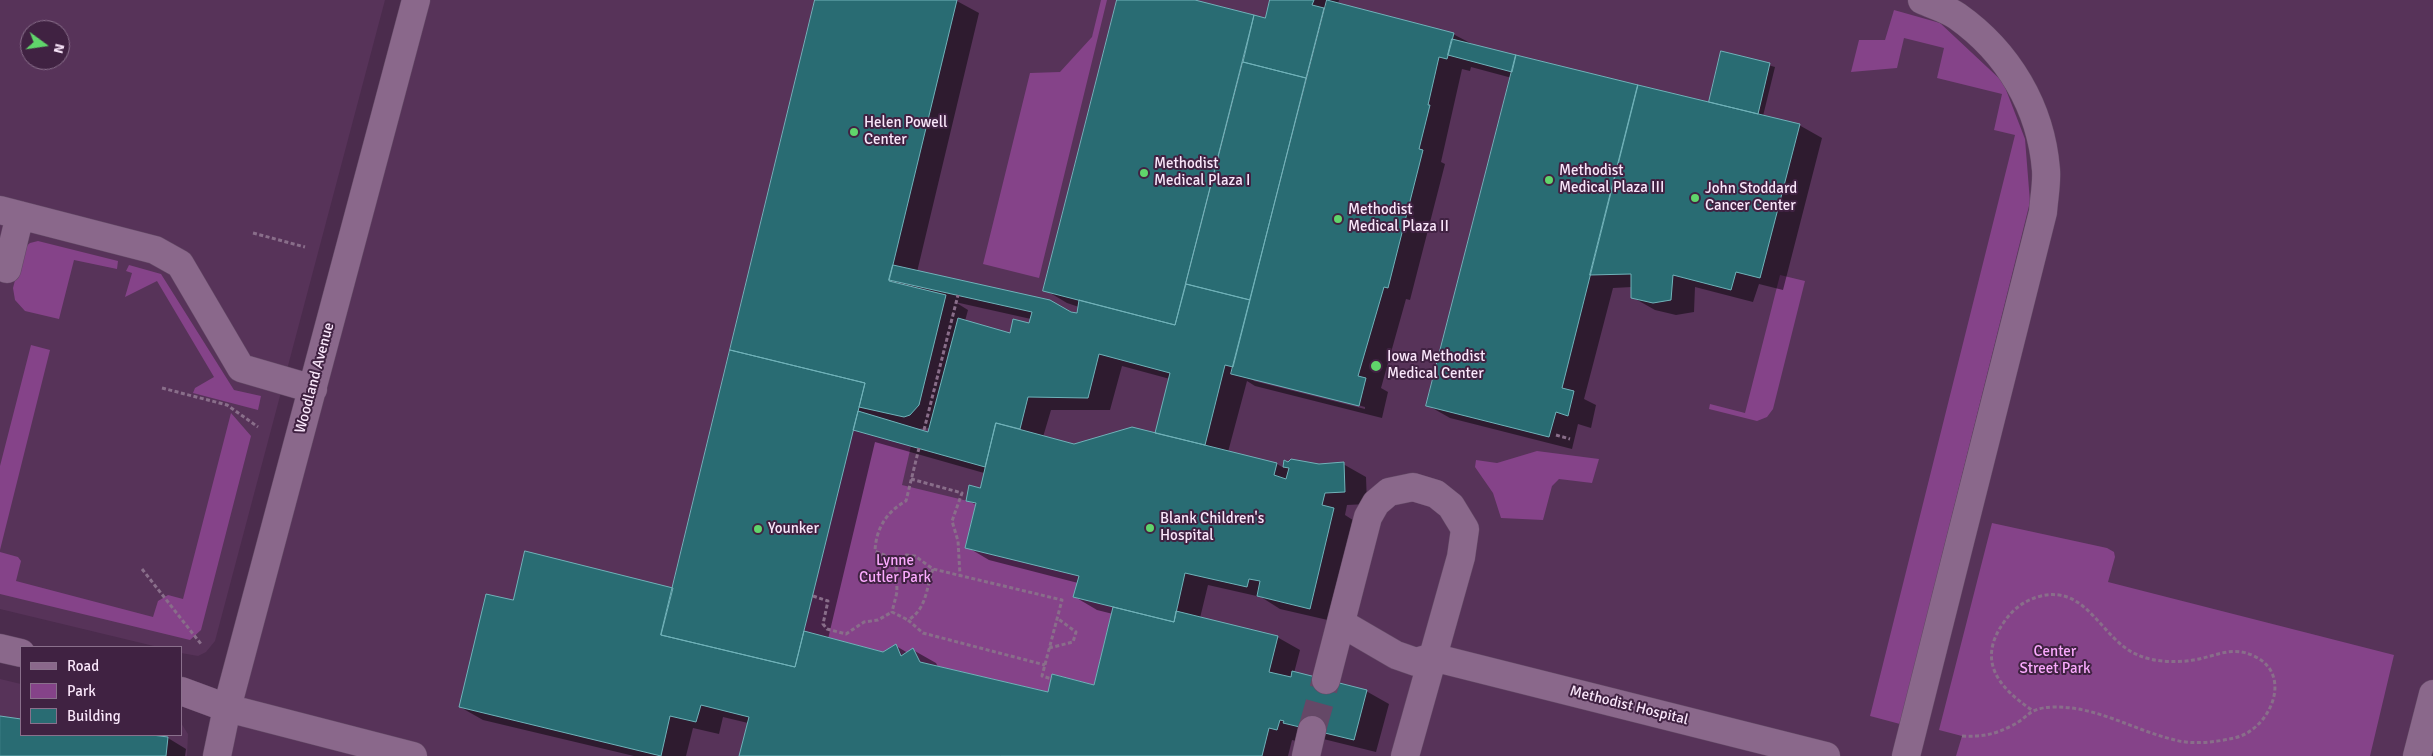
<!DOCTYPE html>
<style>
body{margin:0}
#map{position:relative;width:2433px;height:756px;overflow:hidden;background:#4b2c4d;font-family:Signika,sans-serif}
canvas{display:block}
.legend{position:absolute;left:20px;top:646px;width:162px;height:90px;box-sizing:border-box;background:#402242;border:1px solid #8a708c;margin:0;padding:6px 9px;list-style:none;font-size:15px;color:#f9e6fa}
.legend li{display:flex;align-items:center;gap:10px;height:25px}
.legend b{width:25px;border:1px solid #8a708c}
.north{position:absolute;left:20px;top:20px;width:50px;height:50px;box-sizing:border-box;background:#402242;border:1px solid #8a708c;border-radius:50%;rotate:104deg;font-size:14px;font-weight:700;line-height:20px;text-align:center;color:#f9e6fa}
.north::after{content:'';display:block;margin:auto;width:18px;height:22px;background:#60d56b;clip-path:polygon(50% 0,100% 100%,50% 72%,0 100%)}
</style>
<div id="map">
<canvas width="2433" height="756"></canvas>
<ul class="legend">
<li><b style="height:6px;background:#8a688b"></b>Road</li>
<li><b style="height:14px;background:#854389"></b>Park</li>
<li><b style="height:14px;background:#296c73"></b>Building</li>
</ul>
<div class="north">N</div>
</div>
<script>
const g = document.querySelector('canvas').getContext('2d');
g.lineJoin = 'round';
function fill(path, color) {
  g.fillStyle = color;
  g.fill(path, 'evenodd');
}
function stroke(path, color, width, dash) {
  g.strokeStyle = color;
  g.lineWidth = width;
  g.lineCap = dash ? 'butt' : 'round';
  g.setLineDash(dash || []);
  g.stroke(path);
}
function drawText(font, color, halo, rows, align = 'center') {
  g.font = font + ' Signika,sans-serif';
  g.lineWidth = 4;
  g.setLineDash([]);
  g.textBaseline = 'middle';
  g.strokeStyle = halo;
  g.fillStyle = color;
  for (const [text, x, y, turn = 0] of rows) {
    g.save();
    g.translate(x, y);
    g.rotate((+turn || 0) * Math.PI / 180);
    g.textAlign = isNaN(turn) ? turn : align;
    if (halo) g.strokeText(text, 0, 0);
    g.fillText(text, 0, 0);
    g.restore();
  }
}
const built = new Path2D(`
 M0 0H385L215 641 206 652 198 656 181 653V647H158L0 609ZM30 30H60V60H30Z
 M417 0H2433V696L2417 756H217Z
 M0 679 21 684V735H181V723L188 734 187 756H0Z`);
const green = new Path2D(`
 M1101 0H1107L1039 278 983 264 1030 73 1060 72 1092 37Z
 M1894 10 1940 23 2003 82 2025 139 2030 202 1900 724 1870 716 2015 135 1994 130 2002 94 1937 78 1944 48 1904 38 1897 68 1851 72 1859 40H1885Z
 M38 241 118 261 117 269 74 260 59 319 25 311 15 300 13 288 23 249 30 243Z
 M129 265 161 274 234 390 261 396 258 410 193 393 195 388 214 377 157 281 125 297 132 273 126 271Z
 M1780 275 1805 281 1773 409 1767 417 1757 421 1709 409 1710 404 1745 413Z
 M31 345 50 350 0 550V466Z
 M231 413 251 436 201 630 190 640 0 594V552L18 557 21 561 16 581 153 617 158 601 168 595 183 599Z
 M853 430 911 446 902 485 976 503 966 547 1079 576 1074 597 1113 607 1094 685 1053 674 1048 692 920 662 913 649 901 656 896 645 883 652 804 631Z
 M1537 451 1599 459 1592 483 1559 479 1552 486 1543 520 1501 518 1493 493 1475 467 1476 460 1497 463Z
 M1992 523 2107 548 2114 552 2115 557 2108 582 2394 655 2370 756H1956L1962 736 1939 730Z`);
const shadow = new Path2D(`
 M817 0H955L979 13 917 272 1050 301 1078 315 1079 307 1067 303 1045 290 1119 0H1189L1266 20 1271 0H1339L1338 4 1453 34 1474 45 1715 104 1711 101 1722 52 1775 67 1763 116 1799 125 1822 138 1783 290 1759 284 1753 302 1695 287 1694 312 1676 315 1655 310 1632 297V287L1613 288 1584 399 1596 405 1591 428 1578 424 1572 449 1450 418 1427 405 1512 78 1471 67 1470 71 1462 69 1441 162 1445 164 1410 300 1406 299 1381 388 1388 392 1382 418 1255 386 1247 381 1228 452 1277 464 1284 468 1285 462 1319 465 1343 464 1366 477 1367 504 1347 505 1345 515 1356 522 1332 621 1280 609 1261 597 1208 585 1200 618 1277 637 1300 650 1294 673 1366 691 1389 704 1376 752 1307 735 1300 742 1292 740 1288 756H740L748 723 723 717 719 734 693 728 686 756H634L483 720 460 707 514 602 674 589ZM955 302 1031 319 1030 325 1011 335 965 321 968 310ZM1122 366 1170 379 1156 434 1074 445 1043 437 1051 410H1110ZM1250 377 1365 407V409L1254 381ZM930 428 929 434 915 429ZM875 442 984 473 980 489 967 500 976 505 967 547 989 560 1078 583 1075 597 1097 610 1113 614 1095 686 1049 694 938 667 936 663 913 650 908 653 896 646 883 653 828 639Z
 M0 718 21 720V735H141L168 738 186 749 185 756H0Z`);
const building = new Path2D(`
 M815 0H957L889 281 946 295 919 405 910 415 904 417 859 407 865 383 730 350Z
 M1117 0H1195L1254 15 1175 325 1043 291Z
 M1270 0H1314L1312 5 1324 8 1306 78 1243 62 1254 15 1265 18Z
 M1327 0 1454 33 1447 59 1439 57 1428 105H1430L1419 149 1423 150 1388 288 1384 287 1358 376 1366 378 1359 406 1231 374Z
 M1452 39 1516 55 1512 72 1448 55Z
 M1721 51 1770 63 1758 114 1709 102Z
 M1516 55 1638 85 1562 388 1574 391 1568 416 1556 412 1549 437 1426 406Z
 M1243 62 1306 78 1250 300 1186 284Z
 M1638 85 1800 124 1760 278 1736 272 1731 290 1673 275 1671 300 1653 303 1631 298V274L1590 275Z
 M893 265 1050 300 1071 312 1077 313 1079 300 1175 325 1186 284 1250 300 1233 367 1225 365 1205 445 1155 433 1170 373 1099 354 1088 398 1028 397 1020 429 996 423 985 467 853 430 858 411 928 432 958 318 1010 333 1013 319 1029 323 1032 312 889 280Z
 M730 350 865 383 795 667 661 635Z
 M996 423 1074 444 1132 427 1277 463 1274 475 1286 479 1289 468 1283 467 1284 460 1288 462 1291 459 1319 464 1344 462 1345 492 1325 493 1322 505 1334 508 1310 609 1257 596 1260 581 1249 579 1247 587 1185 573 1174 622 1073 597 1079 576 965 548 976 503 966 501 969 485 980 488Z
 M525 551 673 588 661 635 795 667 804 631 883 652 896 644 901 656 913 648 920 662 1048 692 1052 674 1094 685 1113 607 1174 622 1176 611 1278 636 1269 672 1291 677 1292 671 1367 690 1354 740 1283 723 1284 721 1280 720 1277 730 1269 728 1262 756H739L749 717 701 705 696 722 670 716 661 756 459 707 486 594 513 600Z
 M0 716 21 719V735H152L168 737 166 756H0Z`);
const minorTunnel = new Path2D(`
 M1312 730 1326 680`);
const path = new Path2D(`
 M253 233 305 247
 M162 388 227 405 258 427
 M924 430 958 295
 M1556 435 1570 439
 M919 448 906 501C886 512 876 529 875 551L896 560 906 555 915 556 933 569 1062 600 1042 676 1052 679
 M911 479 962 493 952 521 958 541 960 575
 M896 560 897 592 892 612 908 620
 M142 569 201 644
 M933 569C926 588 927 609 908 620L923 633 1045 665
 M813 596 828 601 823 624 827 629 846 634 864 622 878 620 892 612
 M1049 648 1073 642 1076 632 1057 618
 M1962 736C1980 737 1994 735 2011 726 2030 717 2027 708 2053 707 2097 706 2133 730 2175 740 2193 745 2216 742 2234 738 2269 731 2295 675 2254 656 2231 645 2215 657 2193 660 2177 663 2153 662 2138 655 2102 641 2088 585 2041 596 2025 600 2014 608 2004 622 1976 661 1999 688 2032 710`);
const minor = new Path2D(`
 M0 210 155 250 180 264 241 368 313 389
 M7 269 20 215
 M1341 623 1396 655 1416 662 1432 657 1826 756
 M0 648 21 653
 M1326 680 1368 517 1376 503 1389 492 1413 487 1436 494 1451 506 1465 529 1461 557 1405 756
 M181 691 227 708 413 756
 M217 756 227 708 416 0
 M1306 756 1312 730
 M1906 756 2043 212C2044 198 2047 183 2046 170 2041 107 2008 52 1957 16 1947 9 1933 5 1922 0
 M2417 756 2433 694`);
const markers = [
 [854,132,5,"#60d56b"],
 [1144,173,5,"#60d56b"],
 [1549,180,5,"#60d56b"],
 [1695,198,5,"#60d56b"],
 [1338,219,5,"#60d56b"],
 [1376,366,6,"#60d56b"],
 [1150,528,5,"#60d56b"],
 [758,529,5,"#60d56b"]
];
const poiNames = [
 ["Helen Powell",864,123],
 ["Center",864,140],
 ["Methodist",1154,164],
 ["Medical Plaza I",1154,181],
 ["Methodist",1559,171],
 ["Medical Plaza III",1559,188],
 ["John Stoddard",1705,189],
 ["Cancer Center",1705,206],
 ["Methodist",1348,210],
 ["Medical Plaza II",1348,227],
 ["Iowa Methodist",1387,357],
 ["Medical Center",1387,374],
 ["Blank Children's",1160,519],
 ["Hospital",1160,536],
 ["Younker",768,529]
];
const streetNames = [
 ["Woodland Avenue",315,378,-75],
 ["Methodist Hospital",1629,706,14]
];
const parkNames = [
 ["Lynne",895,561],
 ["Cutler Park",895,578],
 ["Center",2055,652],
 ["Street Park",2055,669]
];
fill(built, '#573359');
fill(green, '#854389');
fill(shadow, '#0007');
fill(building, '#296c73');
stroke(building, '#70b2b9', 1);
stroke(minorTunnel, '#654867', 28, [28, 14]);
stroke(minor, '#644a66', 29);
stroke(path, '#896e8a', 3, [4, 2.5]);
stroke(minor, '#8a688b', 28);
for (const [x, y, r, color] of markers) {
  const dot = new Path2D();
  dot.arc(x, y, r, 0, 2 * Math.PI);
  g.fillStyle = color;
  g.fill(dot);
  stroke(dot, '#402242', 2);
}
drawText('15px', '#f9e6fa', '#402242', poiNames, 'left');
drawText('15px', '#f9e6fa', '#402242', streetNames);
drawText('15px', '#fbabfe', '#402242', parkNames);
</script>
